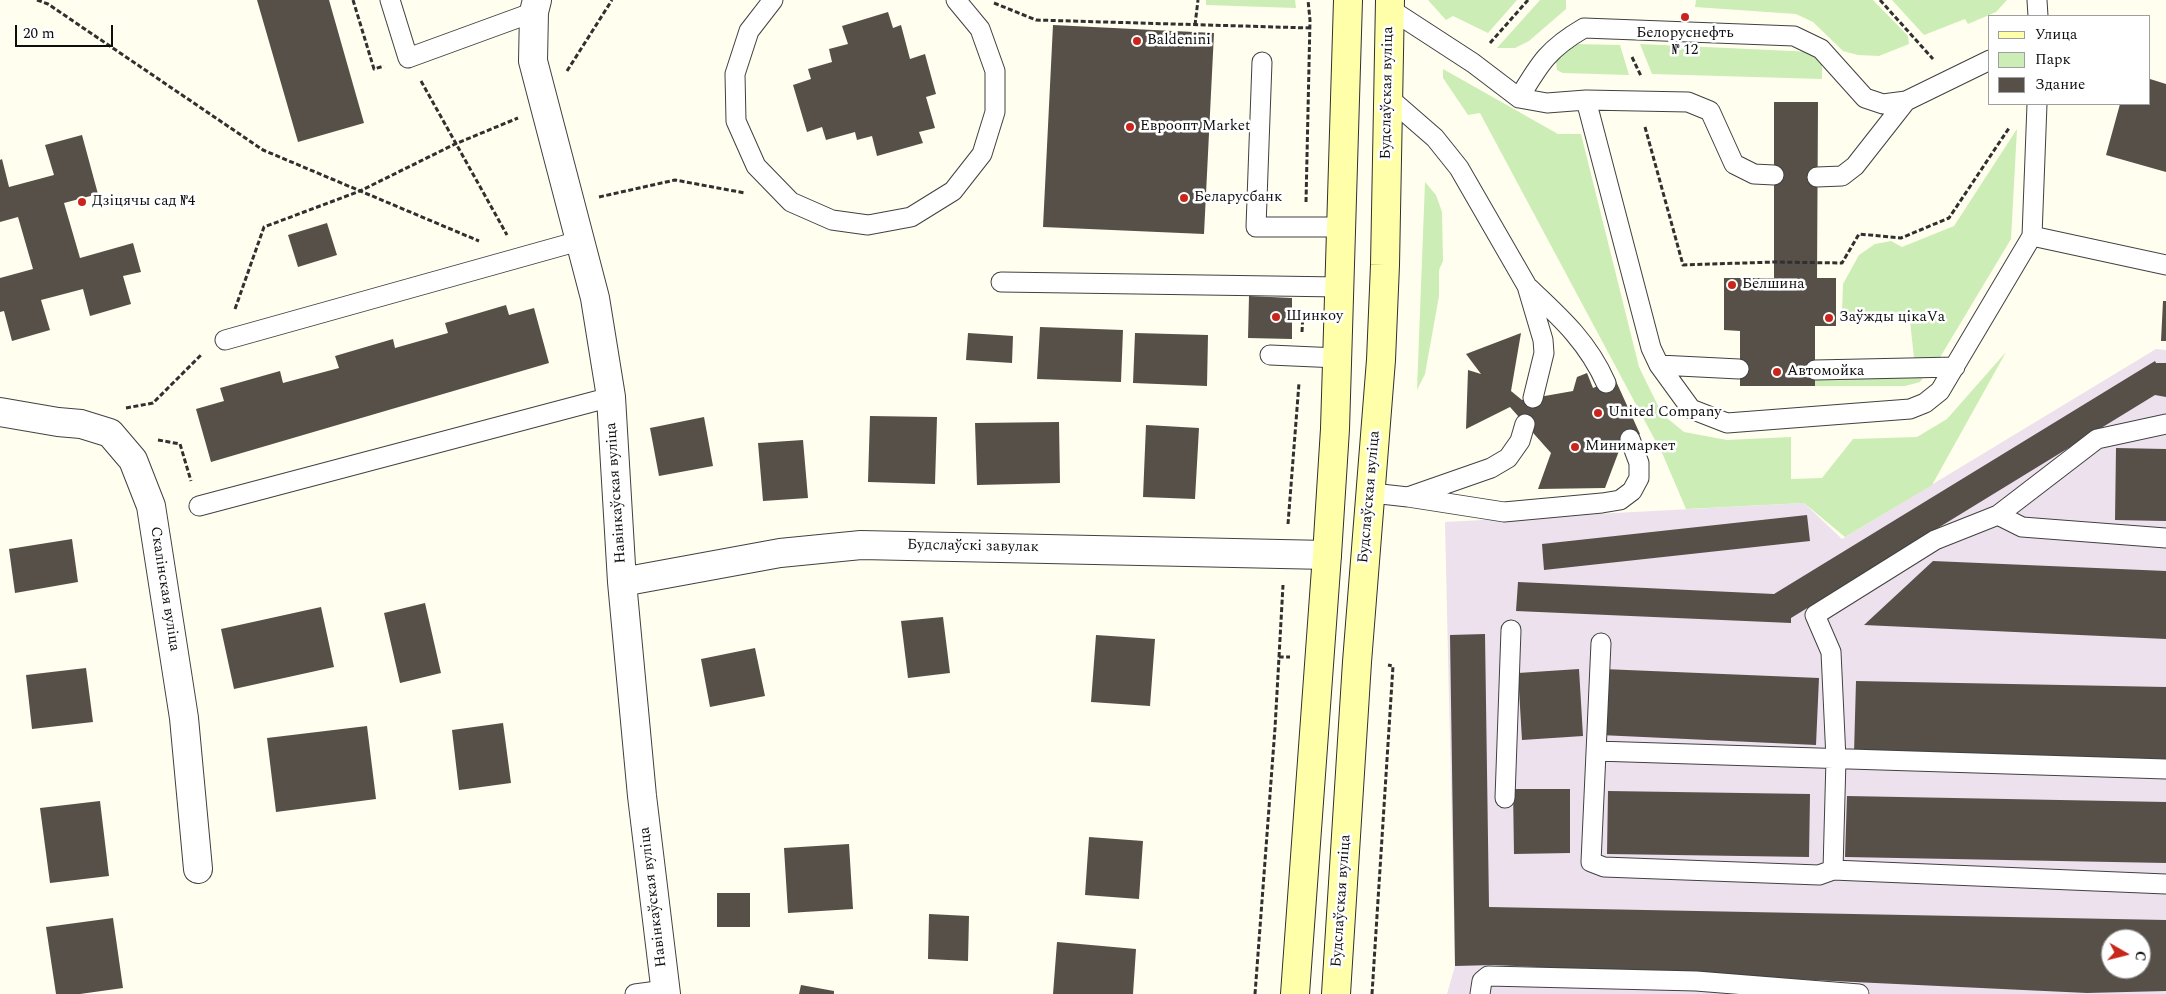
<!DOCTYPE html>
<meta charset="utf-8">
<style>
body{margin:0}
#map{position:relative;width:2166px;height:994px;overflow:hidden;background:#fffeef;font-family:Spectral,serif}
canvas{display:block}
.legend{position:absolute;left:1988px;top:15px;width:162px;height:90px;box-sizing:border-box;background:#fff;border:1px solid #9f9f9f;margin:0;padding:6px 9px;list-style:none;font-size:15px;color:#0e0e0e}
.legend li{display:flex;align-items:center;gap:10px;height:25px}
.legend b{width:25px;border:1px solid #9f9f9f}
.north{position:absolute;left:2101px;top:929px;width:50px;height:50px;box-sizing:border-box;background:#fff;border:1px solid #9f9f9f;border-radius:50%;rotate:98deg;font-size:14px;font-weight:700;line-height:20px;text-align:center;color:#0e0e0e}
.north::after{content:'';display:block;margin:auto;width:18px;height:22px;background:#c9261b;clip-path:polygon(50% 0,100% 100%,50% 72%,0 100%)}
.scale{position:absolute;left:15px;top:25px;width:98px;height:22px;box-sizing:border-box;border:2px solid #0e0e0e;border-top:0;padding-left:6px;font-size:15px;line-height:18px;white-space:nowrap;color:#0e0e0e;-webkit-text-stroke:4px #fff;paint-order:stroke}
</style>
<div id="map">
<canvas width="2166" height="994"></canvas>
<ul class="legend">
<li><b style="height:6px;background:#ffa"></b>Улица</li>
<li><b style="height:14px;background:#ccedb5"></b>Парк</li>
<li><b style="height:14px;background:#575049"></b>Здание</li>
</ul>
<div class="north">С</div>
<div class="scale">20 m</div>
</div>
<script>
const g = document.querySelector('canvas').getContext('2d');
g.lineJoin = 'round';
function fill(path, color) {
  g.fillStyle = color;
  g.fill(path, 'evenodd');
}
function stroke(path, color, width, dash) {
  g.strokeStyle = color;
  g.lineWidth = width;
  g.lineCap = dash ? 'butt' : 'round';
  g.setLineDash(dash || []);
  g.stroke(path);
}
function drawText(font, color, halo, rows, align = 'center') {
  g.font = font + ' Spectral,serif';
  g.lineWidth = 5;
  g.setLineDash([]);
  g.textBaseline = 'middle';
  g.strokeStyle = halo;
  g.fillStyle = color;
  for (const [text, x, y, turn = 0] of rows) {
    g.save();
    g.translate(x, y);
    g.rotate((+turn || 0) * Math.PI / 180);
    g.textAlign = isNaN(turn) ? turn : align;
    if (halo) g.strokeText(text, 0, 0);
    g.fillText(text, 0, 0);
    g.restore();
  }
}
const industrial = new Path2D(`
 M2156 349 2166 350V994H1447L1455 966 1445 522 1804 503 1842 539ZM2111 939H2141V969H2111Z`);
const green = new Path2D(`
 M1206 0H1295L1296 8 1206 5Z
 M1428 0H1517L1488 33 1453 16 1446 20Z
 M1540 0H1566V9L1529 41 1515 48H1497Z
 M1696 0H1873L1908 36 1909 44 1879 56 1858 55 1843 51 1813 22 1796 14 1695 7Z
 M1892 0H2007L1996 12 1968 24 1965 19 1924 35Z
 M1572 44 1620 45 1629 75 1563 73 1557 70 1556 62Z
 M1640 44 1814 52 1822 65V79L1652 74Z
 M1443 69 1558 134H1581L1639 367 1662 414 1684 432 1727 440 1791 437V479L1822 478 1853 439 1917 437 1947 419 2006 352 1932 485 1845 537 1804 503 1686 509 1663 455 1480 113 1468 115 1443 78Z
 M2017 129 2011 239 1939 359 1914 358 1909 312 1849 316 1842 313 1843 284 1859 255 1875 244 1891 241 1902 247 1954 226Z
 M1425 182 1436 195 1442 212 1443 261 1439 270V296L1425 374 1417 390Z
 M1815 374H1926L1920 382 1905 386H1815Z`);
const building = new Path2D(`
 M257 0H329L364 123 298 142Z
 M888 12 893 28 901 25 910 59 925 54 936 94 926 97 935 128 919 132 923 143 877 156 872 136 857 140 855 132 826 140 822 127 807 132 793 85 811 79 808 69 832 62 829 49 848 44 842 26Z
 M1053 25 1214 33 1204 234 1043 227Z
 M2150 79 2166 84V172L2106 155 2120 104H2150Z
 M1774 102H1818L1817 278H1836V326H1815V386H1740V331L1724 330V278H1774Z
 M82 135 98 194 64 203 80 258 133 243 141 272 123 276 131 304 90 316 83 289 41 300 50 330 12 341 4 311 0 312V278L33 269 18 217 0 222V160L2 159 9 187 54 175 45 145Z
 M327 223 337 255 298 267 288 235Z
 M1249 296 1292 298V339L1248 338Z
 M2163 301H2166V341H2161Z
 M506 305 509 315 534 308 549 363 211 462 196 409 224 401 220 388 280 371 283 383 339 368 335 356 393 339 395 348 448 333 445 323Z
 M1040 327 1123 330 1121 382 1037 379Z
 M968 333 1013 336 1012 363 966 360Z
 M1135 333 1208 335 1207 386 1133 383Z
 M1521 333 1511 391 1522 400 1573 391 1577 377 1587 373 1593 388 1615 379 1640 434 1622 443 1605 488 1538 489 1551 453 1510 407 1466 429 1468 370 1481 374 1466 354Z
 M2155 361 2156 363H2166V397L2155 395 1791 618V623L1516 611 1518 582 1774 594Z
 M870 416 937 417 935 484 868 482Z
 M704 417 713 466 659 476 650 428Z
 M1059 422 1060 483 977 485 975 423Z
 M1146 425 1199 428 1195 499 1143 497Z
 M803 440 808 498 763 501 758 443Z
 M2116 448 2166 449V521L2115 520Z
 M1807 515 1810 541 1544 570 1542 544Z
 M72 539 78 582 15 593 9 549Z
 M1933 561 2166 571V639L1864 625Z
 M425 603 441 673 400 683 384 613Z
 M321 607 334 667 234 689 221 629Z
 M943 617 950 673 908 678 901 621Z
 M1485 634 1489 907 2166 920V991L2087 993 1494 965 1455 966 1450 635ZM2111 939H2141V969H2111Z
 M1096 635 1155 639 1150 706 1091 702Z
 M755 648 765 696 710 707 701 659Z
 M86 668 93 722 32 729 26 675Z
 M1579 669 1583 736 1522 740 1518 673Z
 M1603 669 1819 678 1816 745 1600 735Z
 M1856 681 2166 687V759L1854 753Z
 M503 723 511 783 459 790 452 730Z
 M367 726 376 799 276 812 267 738Z
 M1513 789H1570V853L1514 854Z
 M1608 791 1810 794 1809 857 1607 854Z
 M1847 796 2166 802V863L1845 857Z
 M100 801 109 876 50 883 40 808Z
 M1089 837 1143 841 1139 899 1085 895Z
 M849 844 853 909 788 913 784 848Z
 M717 893H750V927H717Z
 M929 914 969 916 968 961 928 959Z
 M113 918 123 988 80 994H56L46 927Z
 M1057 942 1136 949 1133 994H1053Z
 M801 985 834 991V994H799Z`);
const path = new Path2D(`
 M37 0 48 4 263 150 479 241
 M353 0 374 69 384 66
 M1880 0 1933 59
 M994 3 1036 20 1310 28
 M1195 25 1198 0
 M1490 43 1528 0
 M1632 57 1641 76
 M567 71 612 0
 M421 81 507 235
 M1645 127 1683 265 1774 262 1842 263 1859 234 1901 238 1949 218 2009 128
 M599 197 675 180 745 193
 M1306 202 1310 20 1308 0
 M235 309 264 227 360 191 455 144 518 118
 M1302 332 1303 313
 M126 408 153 403 202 354
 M158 440 180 444 191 481
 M1288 524 1299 383
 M1279 657 1283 585
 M1255 994 1275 728 1279 657H1290
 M1372 994 1393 666 1388 665`);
const lane = new Path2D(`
 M390 0 408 58 534 12
 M773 0 749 31 735 74 736 121 756 166 791 202 832 220 868 225 911 217 953 191 982 154 995 112V71L980 29 956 0
 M2037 0 2038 16
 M1390 9 1473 63 1519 98 1547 103 1586 100 1688 102 1710 111 1734 164 1754 174 1774 175
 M1262 62 1256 227H1342
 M1389 98 1435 138 1459 168 1527 286 1543 340 1544 353 1533 398
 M1519 98C1540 63 1548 49 1584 28L1794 36 1821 49 1865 98 1883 104 1906 101
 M1586 100 1651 348 1659 365 1691 409 1727 423 1910 409 1925 403 1940 391 2032 236 2037 104
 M1817 177 1842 176 1855 166 1906 101 1990 60
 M2032 236 2166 265
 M1001 282 1340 287
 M1529 288C1560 317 1588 342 1606 383
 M225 340 579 241
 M1270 355 1338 358
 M1659 365 1739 369
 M1815 370 1955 367
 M1372 493 1408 497 1491 468 1508 458 1520 441 1525 424
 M1408 497 1504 512 1602 503 1620 500 1632 491 1639 478V463L1630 439
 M199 506 611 397
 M1998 515 2022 527 2166 538
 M1601 643 1591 862 1604 867 1819 875 1833 870 2166 884
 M1596 751 2166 769
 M1505 798 1511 630
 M1833 870 1836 759 1831 652 1815 615 1935 540 1998 515 2097 439 2166 424
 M635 994 665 990
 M1480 994 1482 981 1488 976 1696 981 1859 994`);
const street = new Path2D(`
 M537 0 534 12 533 61 595 298 611 397 622 582 642 796 666 994
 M0 412 58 422 81 424 110 433 133 460 151 506 184 718 198 869
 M622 582 780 553 861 545 1327 555`);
const secondary = new Path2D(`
 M1295 994 1327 555 1335 429 1348 0
 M1336 994 1357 662 1381 360 1385 265 1390 0`);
const markers = [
 [1685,17,5,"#c9261b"],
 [1137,41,5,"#c9261b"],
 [1130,127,5,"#c9261b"],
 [1184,198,5,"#c9261b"],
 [82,202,5,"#c9261b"],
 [1732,285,5,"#c9261b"],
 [1276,317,5,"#c9261b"],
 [1829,318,5,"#c9261b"],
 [1777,372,5,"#c9261b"],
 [1598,413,5,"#c9261b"],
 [1575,447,5,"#c9261b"]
];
const poiNames = [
 ["Белоруснефть",1685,34,"center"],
 ["№ 12",1685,51,"center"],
 ["Baldenini",1147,41],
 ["Евроопт Market",1140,127],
 ["Беларусбанк",1194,198],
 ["Дзіцячы сад №4",92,202],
 ["Белшина",1742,285],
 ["Шинкоу",1286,317],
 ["Заўжды цікаVа",1839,318],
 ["Автомойка",1787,372],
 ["United Company",1608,413],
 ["Минимаркет",1585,447]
];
const streetNames = [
 ["Будслаўская вуліца",1388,93,-89],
 ["Навінкаўская вуліца",617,493,-94],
 ["Будслаўская вуліца",1370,497,-85],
 ["Будслаўскі завулак",973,547,1],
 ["Скалінская вуліца",164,589,81],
 ["Навінкаўская вуліца",654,897,-97],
 ["Будслаўская вуліца",1342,901,-86]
];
fill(industrial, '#ede1ed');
fill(green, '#ccedb5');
fill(building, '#575049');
stroke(lane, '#414141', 21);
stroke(street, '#414141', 30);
stroke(secondary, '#303030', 30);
stroke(path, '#303030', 3, [5, 2.5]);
stroke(lane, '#fff', 19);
stroke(street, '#fff', 28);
stroke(secondary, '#ffa', 28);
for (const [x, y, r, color] of markers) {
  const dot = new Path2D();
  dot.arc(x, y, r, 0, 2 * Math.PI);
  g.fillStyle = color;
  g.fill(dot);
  stroke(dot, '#fff', 2);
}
drawText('15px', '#0e0e0e', '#fff', poiNames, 'left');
drawText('15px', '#0e0e0e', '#fff', streetNames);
</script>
